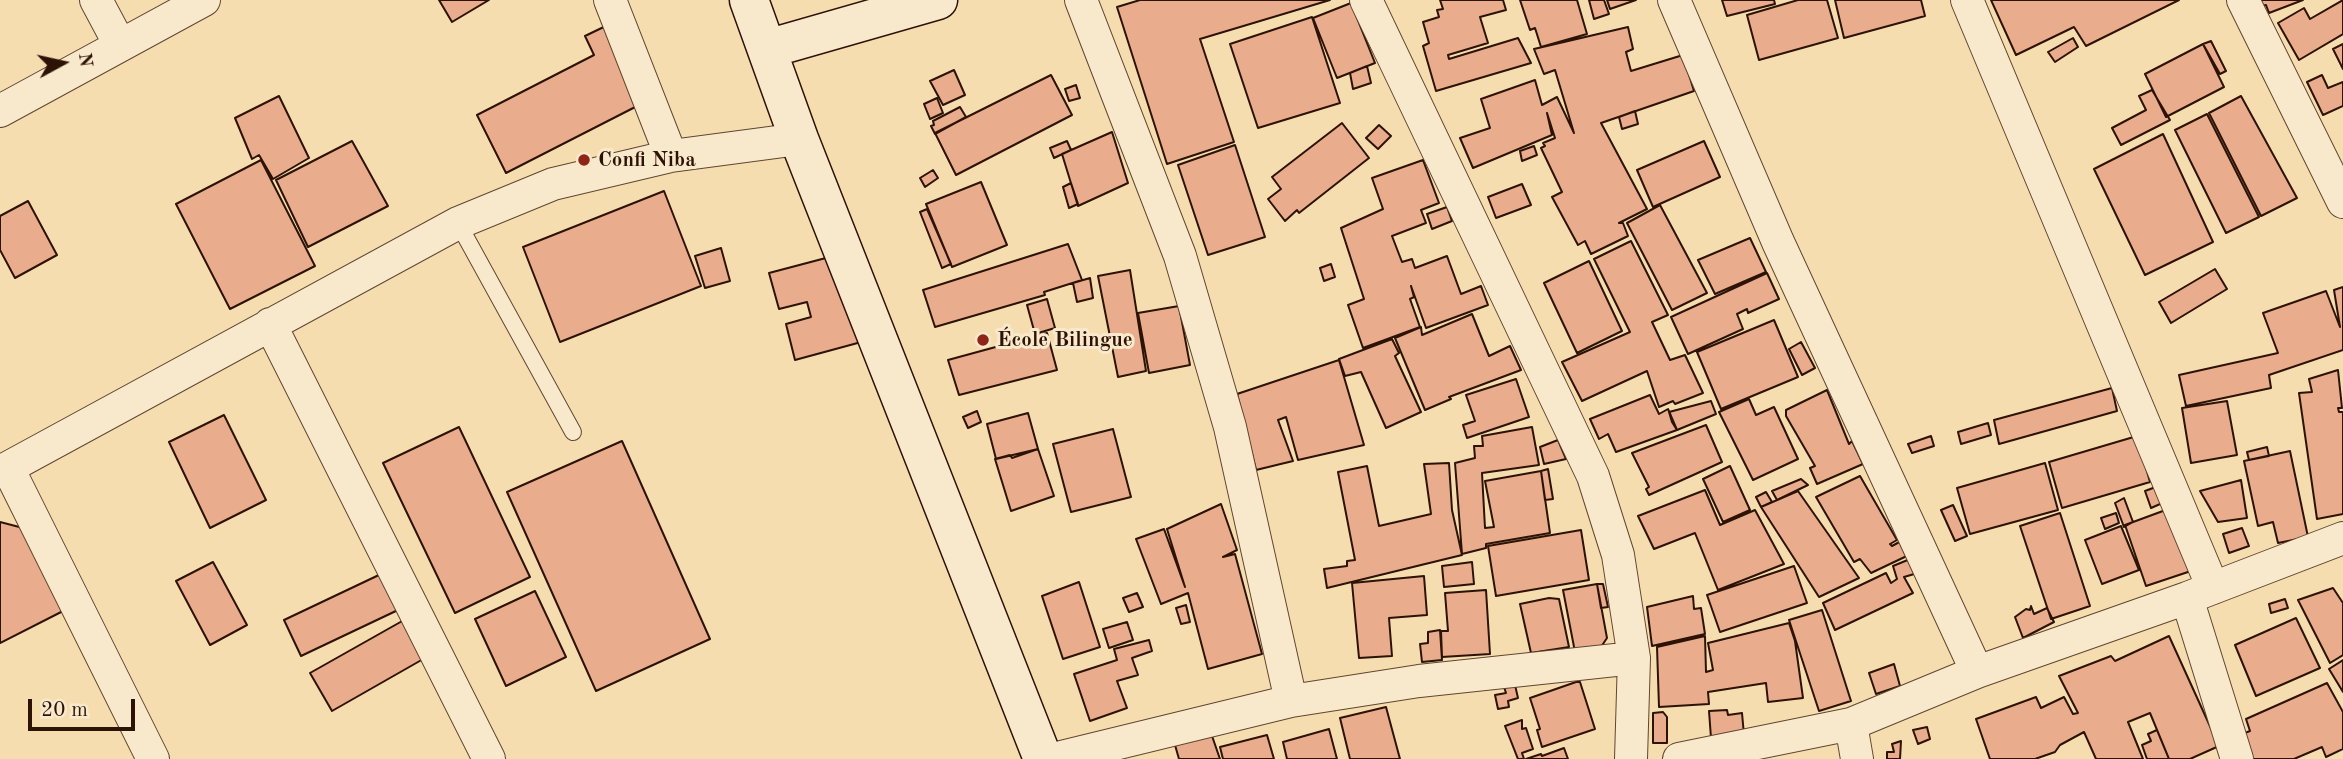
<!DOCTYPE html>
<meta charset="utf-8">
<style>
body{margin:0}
#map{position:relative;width:2343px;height:759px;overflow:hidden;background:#f6ddb0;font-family:"Old Standard TT",serif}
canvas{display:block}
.north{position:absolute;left:28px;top:28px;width:70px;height:70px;-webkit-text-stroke:5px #f9e9cc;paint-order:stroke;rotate:82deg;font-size:19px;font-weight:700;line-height:28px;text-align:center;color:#2d1305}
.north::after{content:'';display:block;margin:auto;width:24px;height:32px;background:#2d1305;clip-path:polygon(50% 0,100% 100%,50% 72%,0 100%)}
.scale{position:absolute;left:28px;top:699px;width:107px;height:32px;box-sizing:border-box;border:4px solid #2d1305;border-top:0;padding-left:9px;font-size:21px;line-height:24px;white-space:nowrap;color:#2d1305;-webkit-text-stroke:5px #f9e9cc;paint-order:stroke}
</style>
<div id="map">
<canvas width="2343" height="759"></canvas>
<div class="north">N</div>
<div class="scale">20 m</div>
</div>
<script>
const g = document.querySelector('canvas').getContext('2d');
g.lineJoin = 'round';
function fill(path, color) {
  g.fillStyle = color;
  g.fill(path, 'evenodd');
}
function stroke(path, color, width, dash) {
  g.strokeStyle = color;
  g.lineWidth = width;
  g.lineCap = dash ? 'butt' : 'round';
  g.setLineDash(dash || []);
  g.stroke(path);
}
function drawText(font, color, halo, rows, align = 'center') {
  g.font = font + ' "Old Standard TT",serif';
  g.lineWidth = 6;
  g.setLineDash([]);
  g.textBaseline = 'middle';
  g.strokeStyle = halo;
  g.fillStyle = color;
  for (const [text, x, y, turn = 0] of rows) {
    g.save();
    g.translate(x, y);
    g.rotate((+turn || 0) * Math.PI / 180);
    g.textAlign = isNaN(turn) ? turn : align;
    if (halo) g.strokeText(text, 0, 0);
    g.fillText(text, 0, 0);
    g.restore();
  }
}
const building = new Path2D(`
 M439 0H489L452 22Z
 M1140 0H1330L1200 39 1234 142 1167 164 1117 7Z
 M1440 0H1503L1506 10 1480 17 1488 43 1448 55 1449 59 1518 38 1531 63 1436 91 1423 46 1429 43 1423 22 1439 17 1437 10 1443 9Z
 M1520 0H1577L1587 34 1541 47 1535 28 1530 30Z
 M1589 0H1604L1609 14 1594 19Z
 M1607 0H1636L1610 9Z
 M1722 0H1774L1775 4 1727 16Z
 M1798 0H1827L1838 38 1759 60 1747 15Z
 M1835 0H1921L1925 16 1844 38Z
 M1991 0H2179L2086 46 2074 27 2016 55Z
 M2259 0H2303L2269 13 2266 5 2262 6Z
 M2343 0V34L2299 60 2278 23 2304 8 2310 19Z
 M1351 3 1375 63 1337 78 1313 18Z
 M1312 17 1340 103 1258 128 1230 44Z
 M612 23 645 102 506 173 477 115 594 55 585 36Z
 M1628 27 1633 49 1626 52 1631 71 1683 55 1694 91 1601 123 1647 209 1619 223H1623L1628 236 1591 254 1585 241 1578 245 1552 197 1562 192 1541 148 1545 146 1543 143 1555 138 1547 113 1552 135 1473 168 1460 138 1490 128 1481 99 1535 80 1542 105 1557 97 1574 133 1555 70 1544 74 1534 49Z
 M2073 38 2078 47 2055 62 2048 52Z
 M2211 41 2226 71 2220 74 2203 44Z
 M2203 44 2224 87 2166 117 2145 74Z
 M2343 44V69L2333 49Z
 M1367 66 1371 83 1353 89 1350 73Z
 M954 70 965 95 943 105 930 81Z
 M1051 75 1072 115 956 175 935 133Z
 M2322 75 2328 88 2343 82V106L2323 115 2307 82Z
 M1076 85 1080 98 1069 101 1065 89Z
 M2152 90 2170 120 2121 145 2112 128 2146 110 2139 96Z
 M279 96 309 158 273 179 259 155 252 159 235 118Z
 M2241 96 2297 198 2261 216 2209 113Z
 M937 98 943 113 930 119 924 104Z
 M960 107 966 117 935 134 931 126 934 125 933 121Z
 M1635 111 1638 124 1622 129 1619 117Z
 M2207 114 2259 217 2226 233 2175 130Z
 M1342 123 1369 158 1299 213 1297 210 1285 221 1268 199 1281 189 1272 177Z
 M1379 125 1391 136 1378 149 1366 138Z
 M1112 132 1128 183 1078 206 1062 154Z
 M2163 134 2213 242 2145 275 2094 169Z
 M352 141 388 206 308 247 276 180Z
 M1067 141 1071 150 1054 158 1050 148Z
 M1704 141 1720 177 1653 207 1637 170Z
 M1235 145 1265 237 1208 255 1178 165Z
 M1534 146 1537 155 1522 161 1520 151Z
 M261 160 315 266 230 309 176 204Z
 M1423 160 1439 203 1421 210 1426 223 1392 236 1402 262 1412 259 1415 268 1447 256 1461 294 1481 286 1488 305 1426 328 1411 286 1414 297 1410 299 1420 327 1363 348 1348 305 1364 299 1341 228 1383 209 1372 178Z
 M933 170 938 178 925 187 920 178Z
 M981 182 1007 245 952 267 926 204Z
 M1071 183 1078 204 1069 208 1063 187Z
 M1522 184 1531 205 1496 218 1488 197Z
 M664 191 701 286 560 342 523 247Z
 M28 201 57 255 15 278 0 250V216Z
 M1660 205 1707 293 1672 310 1627 223Z
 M1447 207 1452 221 1432 229 1427 214Z
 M927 209 951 264 942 268 920 212Z
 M1750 238 1766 272 1715 294 1698 260Z
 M1631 241 1668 315 1652 322 1670 360 1685 355 1703 393 1675 404 1673 401 1659 407 1647 371 1582 401 1562 362 1630 332 1594 259Z
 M1068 244 1082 280 1044 292 1045 295 935 327 923 290Z
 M721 248 730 281 705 288 695 256Z
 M841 254 865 341 795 360 786 324 811 317 807 302 779 309 769 273Z
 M1589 261 1622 331 1577 353 1544 283Z
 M1331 264 1335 277 1324 281 1320 268Z
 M2215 269 2227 289 2171 323 2159 302Z
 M1130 270 1146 371 1118 377 1098 276Z
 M1767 273 1779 299 1748 313 1747 309 1737 314 1743 329 1688 354 1671 317Z
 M1090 278 1093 298 1077 302 1073 283Z
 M2343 287V350L2269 375 2271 388 2186 406 2179 375 2278 353 2263 313 2326 291 2340 327 2334 290Z
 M1047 299 1055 328 1035 334 1027 305Z
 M1179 306 1190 365 1149 373 1138 313Z
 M1472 314 1489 356 1510 346 1521 370 1449 397 1451 399 1425 410 1395 338 1421 327 1422 335Z
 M1774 320 1798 377 1721 409 1697 352Z
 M1047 333 1057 370 959 395 948 360Z
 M1392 339 1399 353 1395 356 1421 412 1386 428 1361 372 1345 376 1339 359Z
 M1801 342 1815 368 1802 375 1789 349Z
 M1339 360 1364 445 1298 460 1286 417 1278 420 1293 461 1256 470 1237 394Z
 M2338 370 2342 408H2338L2339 412H2343V514L2317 519 2299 393 2312 392 2309 379Z
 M1516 379 1529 417 1467 438 1463 425 1475 421 1466 395Z
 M2112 388 2117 411 1999 444 1994 420Z
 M1827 390 1849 444 1852 441 1863 464 1817 484 1810 468 1815 466 1786 416V410Z
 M1650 395 1659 414 1668 409 1677 430 1616 452 1608 434 1599 439 1590 419Z
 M1749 399 1756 415 1774 407 1798 459 1753 480 1719 412Z
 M1711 401 1716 414 1677 430 1672 422 1669 412Z
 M2227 401 2237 455 2191 463 2182 408Z
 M977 411 981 422 968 428 963 417Z
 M1028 413 1038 449 996 459 987 424Z
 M224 415 266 500 210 528 169 442Z
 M1988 423 1991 435 1961 444 1958 432Z
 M1706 425 1722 462 1649 495 1646 489 1649 487 1632 453Z
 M459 427 530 577 455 613 383 463Z
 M1532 427 1539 465 1482 473 1485 528 1494 527 1485 481 1541 471 1550 533 1486 544V548L1462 554 1455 463 1475 458 1474 446H1483L1482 436Z
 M1113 429 1131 497 1071 512 1053 444Z
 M1931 436 1934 446 1912 453 1908 444Z
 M2137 436 2150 482 2062 508 2049 462Z
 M1558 440 1566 459 1544 464 1540 447Z
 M622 441 710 639 596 691 507 492Z
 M2267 447 2269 456 2249 460 2247 452Z
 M1038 449 1054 496 1011 511 995 459 1010 455 1012 458Z
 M2290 451 2308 537 2278 543 2273 522 2258 526 2244 461Z
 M1449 463 1452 510 1462 555 1327 588 1324 569 1347 566V561L1355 560 1338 472 1367 466 1379 526 1431 514 1424 464Z
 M2045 463 2058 510 1970 534 1957 488Z
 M1730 466 1750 510 1723 522 1703 479Z
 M1548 469 1553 499 1545 500 1541 471Z
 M1860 476 1897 540 1890 544 1892 546 1903 540 1911 554 1871 573 1860 559 1854 562 1816 497Z
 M1801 479 1808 485 1777 500 1772 491Z
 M2241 480 2247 518 2218 522 2200 491Z
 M2161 485 2167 501 2151 508 2145 491Z
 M1705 490 1720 525 1755 510 1784 564 1718 590 1695 533 1654 549 1638 516Z
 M1798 491 1859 578 1819 597 1761 507Z
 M1766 492 1772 502 1761 507 1756 497Z
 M2124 498 2133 522 2124 527 2115 503Z
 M1221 504 1237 550 1223 557 1235 554 1262 654 1208 669 1188 593 1161 604 1136 539 1164 529 1185 587 1167 529Z
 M1953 505 1967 536 1955 541 1941 510Z
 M2171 508 2194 570 2146 586 2125 525Z
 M2060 513 2090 606 2051 619 2020 526Z
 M2116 513 2119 523 2105 529 2101 518Z
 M0 522 27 529 67 609 0 643Z
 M2121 526 2139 570 2102 584 2085 540Z
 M2242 528 2249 546 2229 553 2223 534Z
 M1581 530 1589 580 1496 596 1488 546Z
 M1915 557 1921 572 1904 577 1913 593 1835 630 1823 603 1886 573 1891 583 1897 579 1893 566Z
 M213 562 247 625 210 645 176 581Z
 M1472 562 1474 584 1444 587 1442 566Z
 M1794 566 1807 603 1720 632 1707 595Z
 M381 574 398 610 301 656 284 620Z
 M1424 576 1427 615 1389 618 1392 656 1359 658 1352 583Z
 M1079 582 1100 647 1063 659 1042 596Z
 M1597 584H1603L1608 607 1601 608Z
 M1597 584 1607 638 1601 647 1575 652 1563 590Z
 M2333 588 2343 603V655L2330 663 2298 600Z
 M1486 590 1490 654 1442 657 1441 631H1448L1445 593Z
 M535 591 566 657 506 686 475 619Z
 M1137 593 1143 607 1129 612 1123 598Z
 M1693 596 1694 609 1701 608 1705 634 1652 646 1647 607Z
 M1549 598 1559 599 1569 647 1531 653 1520 604Z
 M2285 599 2288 608 2271 613 2269 604Z
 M1186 605 1190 622 1181 624 1176 608Z
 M2031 606 2034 614 2047 608 2054 622 2023 638 2015 617 2026 609 2030 610Z
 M1822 610 1851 701 1819 711 1789 620Z
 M2296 618 2320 668 2256 696 2235 645Z
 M404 620 425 658 332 711 310 673Z
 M1127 622 1133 640 1109 648 1103 629Z
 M1789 623 1795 641 1803 698 1768 702 1766 683 1708 692 1709 704 1659 707 1657 647 1705 636 1706 672 1713 670 1708 643Z
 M1440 630 1442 660 1422 662 1420 644 1428 643V632Z
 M2169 636 2219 746 2190 759H2169L2150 713 2128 722 2143 759H2096L2084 732 2060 745 2055 752 2035 759H1990L1976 719 2036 697 2041 708 2064 697 2073 714 2078 713 2059 676 2111 656 2115 661Z
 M1149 640 1152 651 1132 658 1138 675 1117 681 1127 708 1090 721 1074 674 1117 660 1114 649Z
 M2343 660V692L2329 669Z
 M1894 664 1900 686 1876 694 1869 673Z
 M1576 682H1580L1595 729 1542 747 1537 730 1540 729 1530 698Z
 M2327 683 2343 712V749L2326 757 2322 747 2294 759H2244L2242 734 2250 731 2246 719Z
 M1515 685 1518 698 1508 701 1509 707 1498 709 1495 695 1506 693 1504 687Z
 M1386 707 1400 759H1350L1340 718Z
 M1727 710 1728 715 1742 713 1744 735 1711 738 1709 711Z
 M1663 712 1667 717V743H1653V713Z
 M1522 720V729L1526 728 1533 749 1522 753 1524 759H1518L1505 726Z
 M1927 727 1930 739 1918 744 1913 730Z
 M1329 729 1337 759H1287L1283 742Z
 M2157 730 2169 759H2147L2142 745 2151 741 2148 734Z
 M1211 733 1220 759H1179L1175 745Z
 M1267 735 1274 759H1223L1220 747Z
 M1901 741 1900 759H1887V752H1894L1892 744Z
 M1564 748 1568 759H1526L1541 754 1542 756Z`);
const lane = new Path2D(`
 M458 223 573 432`);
const street = new Path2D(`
 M96 0 120 45
 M610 0 671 156
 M1081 0 1180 256 1230 427 1291 701
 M1366 0 1593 476 1618 555 1634 658 1631 759
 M1674 0 1778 242 1977 672
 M1967 0 2213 588
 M2243 0 2343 202
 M0 111 204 0
 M270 324 489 759
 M8 468 153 759
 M0 472 458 223 553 184 671 156 799 139
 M2187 598 2237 759
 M1851 724 1857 759
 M1053 759 1291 701 1419 681 1634 658
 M1679 759 1851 724 1977 672 2187 598 2343 538`);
const secondary = new Path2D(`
 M749 0 799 139 1043 759
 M767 49 938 0`);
const markers = [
 [584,160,7,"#8f2418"],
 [983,340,7,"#8f2418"]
];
const poiNames = [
 ["Confi Niba",598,160],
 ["École Bilingue",997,340]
];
fill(building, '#e9ac8c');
stroke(building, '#2d1305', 2);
stroke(lane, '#5f4630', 18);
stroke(street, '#5f4630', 34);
stroke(secondary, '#2d1305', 41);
stroke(lane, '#f9e9cc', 16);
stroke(street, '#f9e9cc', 32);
stroke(secondary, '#f9e9cc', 38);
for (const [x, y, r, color] of markers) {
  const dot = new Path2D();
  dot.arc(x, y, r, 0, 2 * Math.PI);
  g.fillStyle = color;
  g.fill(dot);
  stroke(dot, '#f9e9cc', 2.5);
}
drawText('bold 21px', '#2d1305', '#f9e9cc', poiNames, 'left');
</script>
